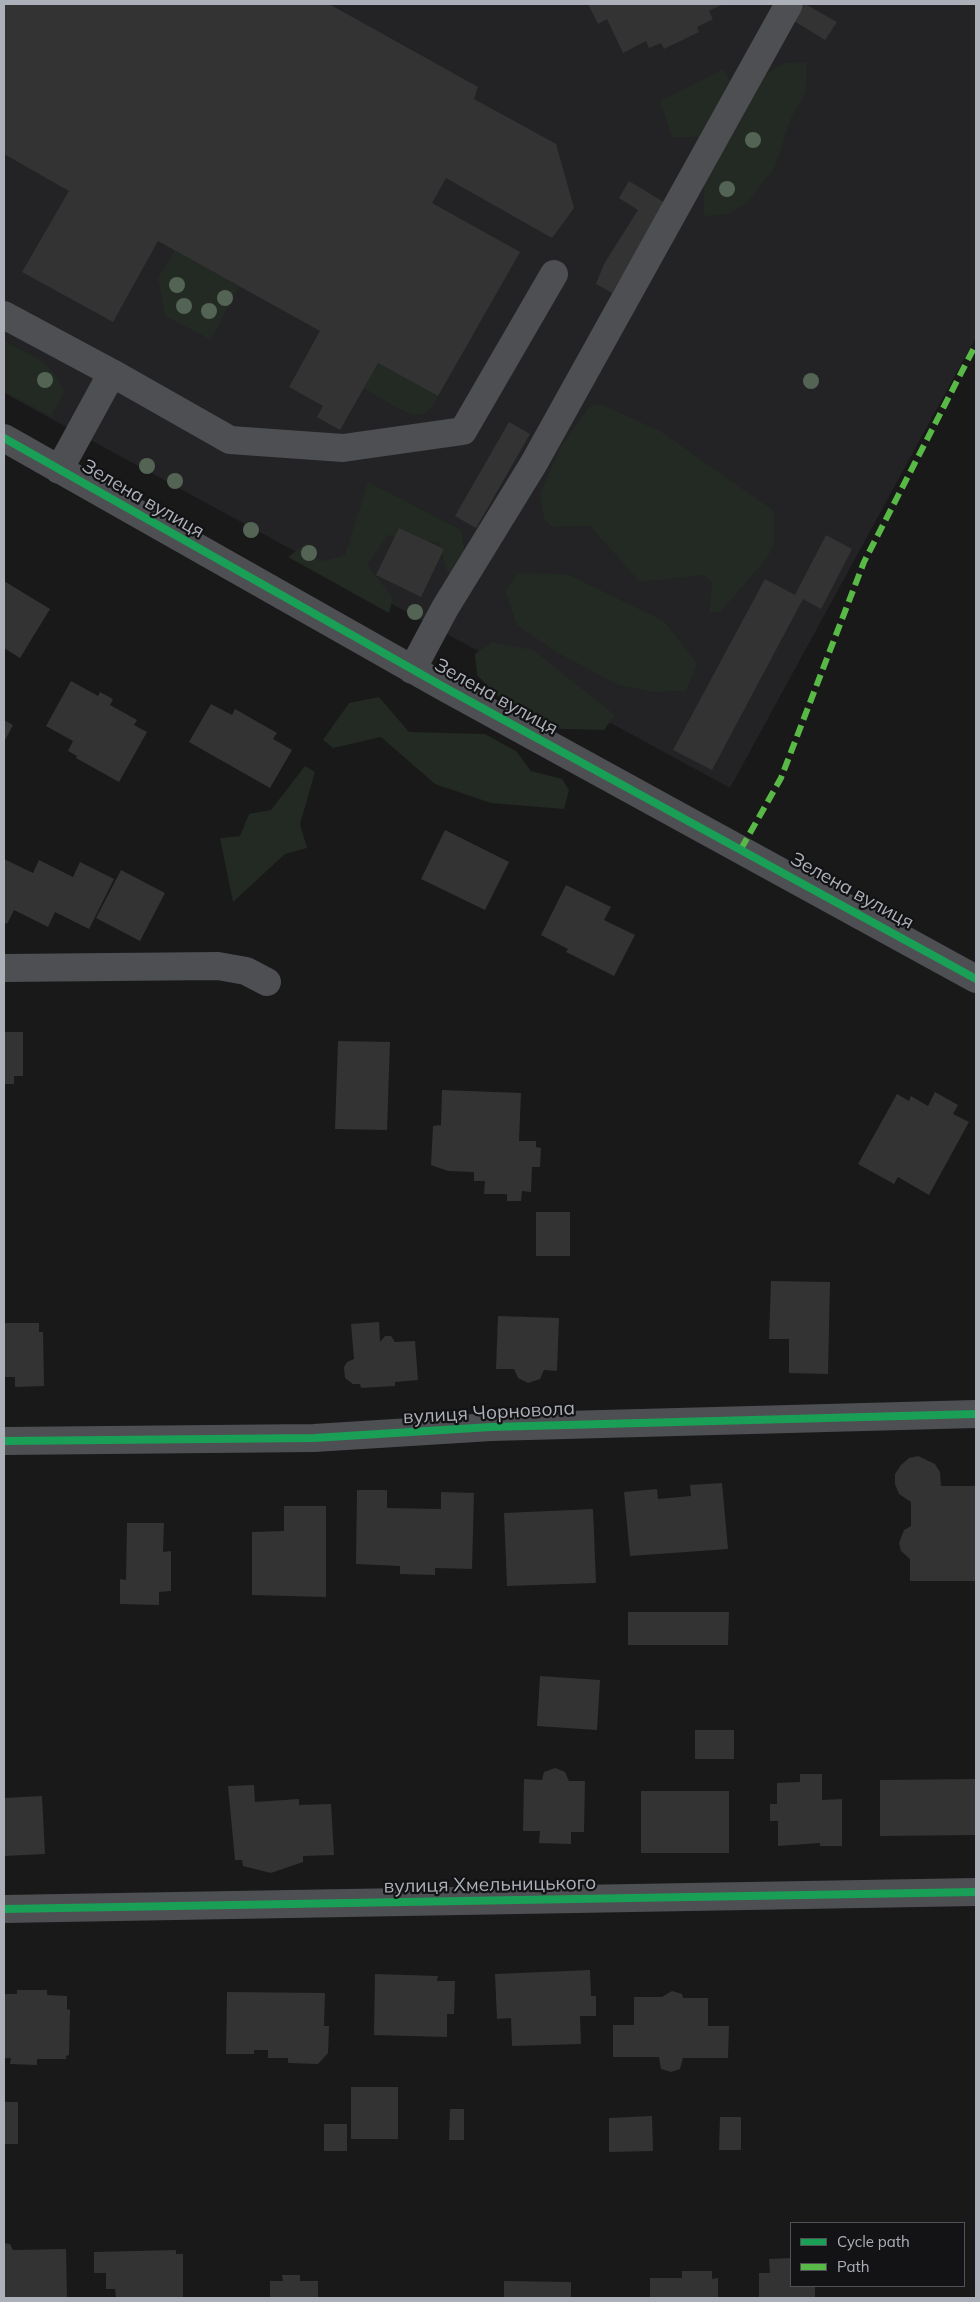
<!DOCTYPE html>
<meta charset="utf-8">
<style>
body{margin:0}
#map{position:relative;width:980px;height:2302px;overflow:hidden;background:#191919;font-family:Mulish,sans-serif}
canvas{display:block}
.frame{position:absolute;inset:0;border:5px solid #acb0b8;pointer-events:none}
.legend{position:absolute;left:790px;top:2222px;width:175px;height:65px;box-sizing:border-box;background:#131315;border:1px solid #505256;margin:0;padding:6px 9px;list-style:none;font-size:15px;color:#acb0b8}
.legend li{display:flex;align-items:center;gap:10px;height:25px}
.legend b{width:25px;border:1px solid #505256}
</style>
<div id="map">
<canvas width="980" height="2302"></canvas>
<div class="frame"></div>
<ul class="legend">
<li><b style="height:6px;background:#1a9f57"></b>Cycle path</li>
<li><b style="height:6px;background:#58b947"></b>Path</li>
</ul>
</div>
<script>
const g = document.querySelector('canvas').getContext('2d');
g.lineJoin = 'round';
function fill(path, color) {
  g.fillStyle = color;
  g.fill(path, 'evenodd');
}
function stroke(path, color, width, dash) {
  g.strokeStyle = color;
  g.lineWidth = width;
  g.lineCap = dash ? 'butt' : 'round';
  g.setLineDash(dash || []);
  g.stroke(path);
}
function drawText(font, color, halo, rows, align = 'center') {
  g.font = font + ' Mulish,sans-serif';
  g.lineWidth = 4.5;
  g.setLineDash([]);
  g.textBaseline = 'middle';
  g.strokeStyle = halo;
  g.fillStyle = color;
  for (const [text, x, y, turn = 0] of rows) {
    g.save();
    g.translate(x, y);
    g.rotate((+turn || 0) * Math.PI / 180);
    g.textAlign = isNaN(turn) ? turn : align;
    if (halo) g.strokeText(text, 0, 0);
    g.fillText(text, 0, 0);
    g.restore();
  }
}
const built = new Path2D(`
 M4 4H976V337L730 788 4 393Z`);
const green = new Path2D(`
 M807 62 806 92 791 118 775 167 748 202 728 214 704 216V185L766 74 784 63Z
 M724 69 737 95 705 137H672L660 101Z
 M175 250 239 286 211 340 165 316 158 278Z
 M4 341C30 355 54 362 64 392L51 416 4 392Z
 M378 363 438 396C434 403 430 411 423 414 411 420 376 395 364 388Z
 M601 404 660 431 774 511V544L767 558 721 611 709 613 712 583 705 575 640 582 590 526 553 527 544 520 540 494 561 446 590 406Z
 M368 482 461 530 467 562 448 574 439 543 388 535 367 565 393 598 389 613 288 557 306 543 309 553 323 561 345 555Z
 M518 573 567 574 664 621 697 664 686 691 654 692 618 685 558 653 517 625 505 591Z
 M492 642 533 650 615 715 604 730 530 728 477 675 475 654Z
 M379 697 409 732 485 734 516 751 531 771 562 779 569 790 564 809 491 803 435 784 381 737 333 748 323 740 349 703Z
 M305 766 315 772 300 824 307 848 285 854 233 902 220 838 240 836 249 814 271 810Z`);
const building = new Path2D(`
 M4 4H329L478 87 474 99 556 144 574 208 552 238 446 178 432 203 520 252 438 396 378 363 340 430 317 417 323 406 289 387 320 331 158 241 113 322 22 272 69 191 4 154Z
 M588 4H723L709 11 713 19 697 27 699 32 664 49 661 43 649 48 646 41 623 53 607 19 598 24Z
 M805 4 837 22 825 40 794 21Z
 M629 181 665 203 612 293 596 284 604 264 638 210 619 198Z
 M509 422 530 434 476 528 455 516Z
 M399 528 444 549 421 597 376 575Z
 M826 535 852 549 821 609 803 599 712 770 673 750 765 579 795 595Z
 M4 581 50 609 20 658 4 648Z
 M71 681 98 696 100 692 113 699 110 705 137 720 134 725 147 732 119 782 76 758 77 756 68 751 73 741 46 726Z
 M211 704 232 715 235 709 277 733 273 739 292 750 270 788 189 742Z
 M4 720 13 725 4 742Z
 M445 830 509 862 485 910 421 879Z
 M4 859 33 873 39 860 73 877 80 862 114 879 89 929 55 912 48 927 14 910 7 924 4 922Z
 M121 870 165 893 140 941 96 918Z
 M566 885 611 907 604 920 635 935 614 976 566 952 568 949 541 935Z
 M4 1032H23V1076H14V1084H4Z
 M338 1041 390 1042 387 1130 335 1129Z
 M442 1090 521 1093 519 1141H536V1147L541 1148 540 1167H532L531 1192 522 1191 521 1201H507V1194H484L485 1181H474V1172L448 1171 431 1165 433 1126 441 1125Z
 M935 1092 958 1105 953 1114 969 1122 929 1195 898 1177 894 1184 858 1164 897 1094 909 1101 911 1096 928 1106Z
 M536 1212H570V1256H536Z
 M771 1281 830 1282 828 1374 789 1373V1339H769Z
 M498 1316 559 1318 557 1371 544 1370 540 1379 528 1383 518 1378 514 1369H496Z
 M379 1322 380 1342 385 1336H391L395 1342 415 1341 418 1380 395 1382V1386L361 1388 360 1384H353L345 1378 344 1367 347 1362 354 1359 351 1324Z
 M4 1323H39V1332H43L44 1386 15 1387V1377H4Z
 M918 1456 935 1464 940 1472 941 1486H976V1581H910V1559L901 1551 899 1543 904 1530 911 1526V1502L899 1494 895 1484V1474L901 1465 909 1458Z
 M722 1483 728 1549 630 1556 624 1492 657 1489 658 1499 691 1496 690 1485Z
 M357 1490H387V1508L441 1509V1492L474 1493 472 1569 435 1568V1575L400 1574V1566L356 1564Z
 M284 1506H326V1597L252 1595V1532L284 1531Z
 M593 1509 596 1583 507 1586 504 1513Z
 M127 1523H164L163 1552 171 1551V1591L159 1592V1605L120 1604V1579L126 1580Z
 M628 1612H729L728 1645H628Z
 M540 1676 600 1680 597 1730 537 1726Z
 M695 1730H734V1759H695Z
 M555 1768 565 1772 569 1781H585L584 1832H571V1844L539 1843 540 1831H523L524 1779 542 1780 544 1772Z
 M800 1774H822V1800L842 1799V1846H820V1843L778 1846V1821H770V1804H777V1783L800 1782Z
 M976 1779V1835L880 1836V1780Z
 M254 1785 255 1802 299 1799V1805L331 1804 334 1855 303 1856V1862L271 1873 243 1866 242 1860H235L228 1786Z
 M641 1791H729V1853H641Z
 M42 1796 45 1854 4 1856V1798Z
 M590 1970 591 1996H596V2016H580L581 2044 512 2046 511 2018 497 2019 495 1974Z
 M375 1974 438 1976 437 1981H455L454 2014H447V2037L374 2035Z
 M17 1990H47V1995L67 1996V2010L70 2009 69 2055 66 2056V2059H37V2065L10 2064 11 2058H4V1994H17Z
 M672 1991 682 1994 683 1998H708V2026H729L728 2058H683L680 2069 671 2072 661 2069 659 2057H613V2025H634V1997H662Z
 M227 1992 325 1993 324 2026H329L328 2053 318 2064 288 2063V2058H268V2050H254V2054H226Z
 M351 2087H398V2139H351Z
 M4 2102H18V2144H4Z
 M450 2109H464V2140H449Z
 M652 2116 653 2151 609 2152V2118Z
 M720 2117H741V2150H719Z
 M324 2124H347V2151H324Z
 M4 2243 10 2244 13 2250 66 2249 67 2298H4Z
 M176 2250V2254H183V2298H116L115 2289H106V2273H94V2252Z
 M791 2258V2286H815V2298H759V2273H770L769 2259Z
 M682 2271H712V2279L718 2278V2298H650V2278H682Z
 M282 2275H300V2281H318V2298H270V2281H283Z
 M504 2281 571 2282V2298H504Z`);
const minor = new Path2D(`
 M4 315 112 373 59 470
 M112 373 230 440 343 448 463 431 554 274
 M4 438 442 686 976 979
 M412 670 445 608 534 463 789 4
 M4 968 218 966 246 971 267 982
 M4 1441 314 1438 491 1427 976 1414
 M4 1909 976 1892`);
const quiet = new Path2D(`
 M741 849 781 778 864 562 976 344`);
const cycleway = new Path2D(`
 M4 438 442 686 976 979
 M4 1441 314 1438 491 1427 976 1414
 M4 1909 976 1892`);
const trees = [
 [753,140],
 [727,189],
 [177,285],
 [225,298],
 [184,306],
 [209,311],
 [45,380],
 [811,381],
 [147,466],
 [175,481],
 [251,530],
 [309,553],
 [415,612]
];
const streetNames = [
 ["Зелена вулиця",143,499,30],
 ["Зелена вулиця",496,697,29],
 ["Зелена вулиця",852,891,29],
 ["вулиця Чорновола",489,1413,-3],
 ["вулиця Хмельницького",490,1885,-1]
];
fill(built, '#232325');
fill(green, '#232923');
fill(building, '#333334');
stroke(minor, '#4e4f52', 28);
stroke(quiet, '#58b947', 6, [12, 6]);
stroke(cycleway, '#1a9f57', 8);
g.fillStyle = '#546454';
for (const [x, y] of trees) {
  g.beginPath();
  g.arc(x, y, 8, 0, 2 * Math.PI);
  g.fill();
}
drawText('19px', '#acb0b8', '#131315', streetNames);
</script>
